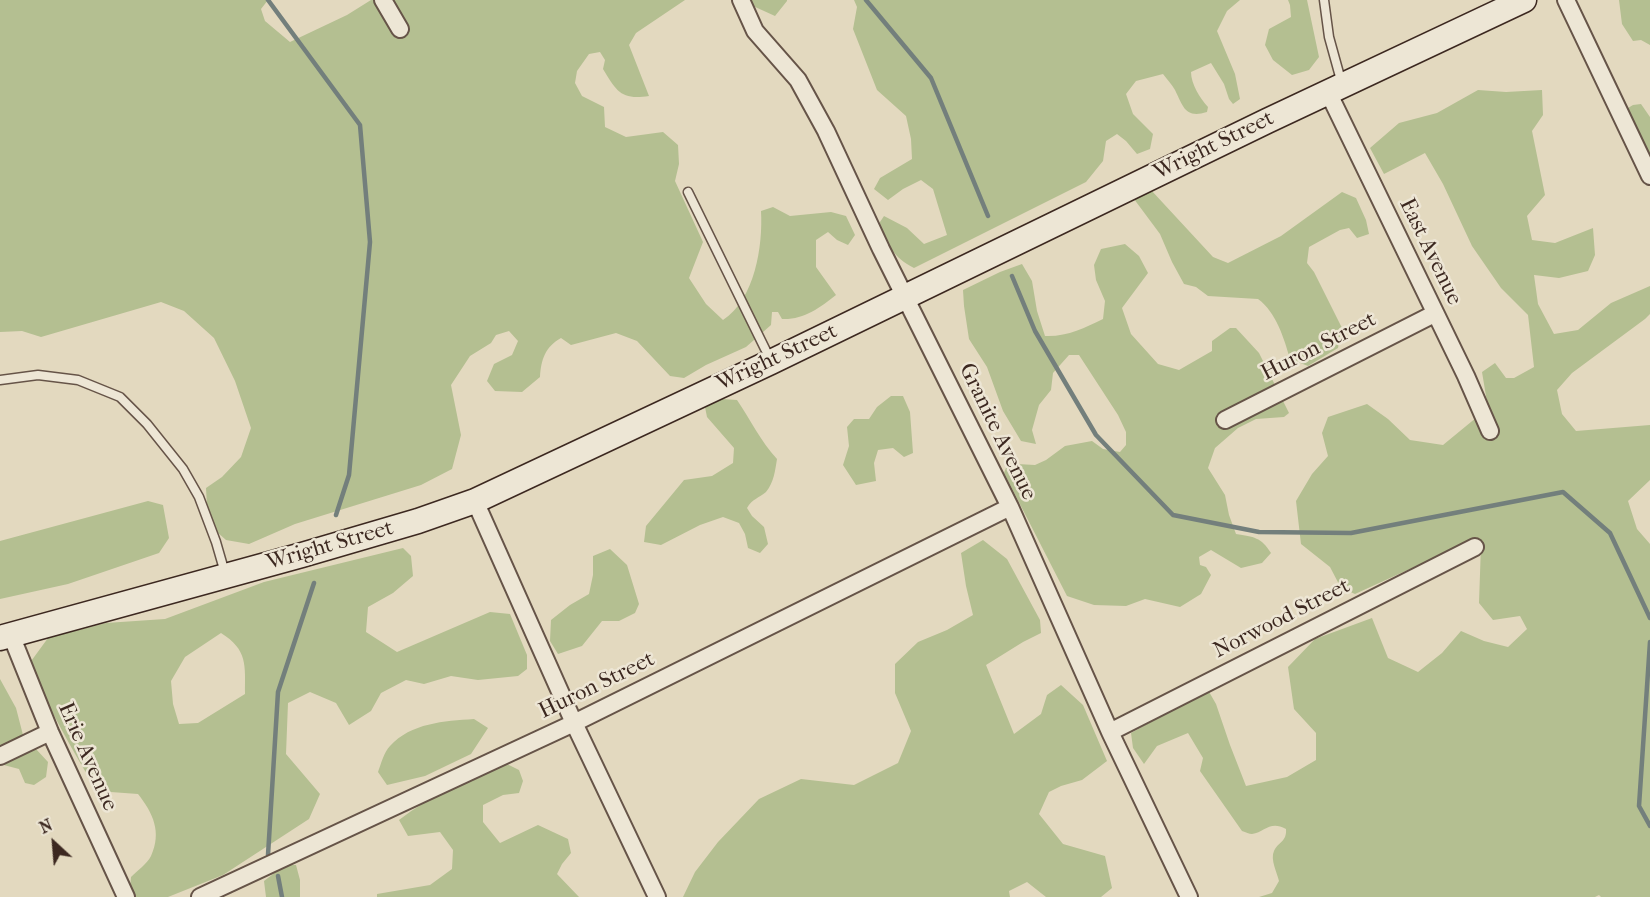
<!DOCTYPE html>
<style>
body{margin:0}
#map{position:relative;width:1650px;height:897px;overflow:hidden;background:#e3d9bf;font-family:"IM FELL French Canon",serif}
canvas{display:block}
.north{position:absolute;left:24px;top:813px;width:60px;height:60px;-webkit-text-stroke:4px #ede6d5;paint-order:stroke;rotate:334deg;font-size:16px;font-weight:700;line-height:24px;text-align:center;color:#3c2820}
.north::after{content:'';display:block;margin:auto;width:21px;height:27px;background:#3c2820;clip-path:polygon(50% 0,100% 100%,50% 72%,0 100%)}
</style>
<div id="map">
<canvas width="1650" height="897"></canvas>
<div class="north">N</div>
</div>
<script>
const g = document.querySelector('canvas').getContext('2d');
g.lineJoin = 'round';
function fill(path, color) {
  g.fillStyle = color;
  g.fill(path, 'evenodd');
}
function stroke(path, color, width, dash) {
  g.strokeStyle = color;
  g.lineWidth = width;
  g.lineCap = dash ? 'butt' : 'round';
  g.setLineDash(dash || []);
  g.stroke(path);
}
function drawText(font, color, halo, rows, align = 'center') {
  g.font = font + ' "IM FELL French Canon",serif';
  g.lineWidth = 5;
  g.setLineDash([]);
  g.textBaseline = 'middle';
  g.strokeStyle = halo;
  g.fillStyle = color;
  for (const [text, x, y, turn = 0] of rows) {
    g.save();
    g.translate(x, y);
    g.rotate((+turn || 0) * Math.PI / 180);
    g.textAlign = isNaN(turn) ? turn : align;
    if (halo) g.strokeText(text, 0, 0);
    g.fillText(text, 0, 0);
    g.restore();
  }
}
const green = new Path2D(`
 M0 0H268L261 9 265 21 290 42 347 15 371 0H685L636 33 629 45 649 96C621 100 617 92 603 69L605 60 600 52 589 54 577 71 575 83 582 96 604 107 605 127 626 137 663 132 678 145 679 164 675 181 703 242 689 278 706 304 723 320C755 299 763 246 761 211L773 207 790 216 831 212 846 216 855 235 848 245 837 240 828 232 816 240V267L836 295C820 308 803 320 782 319L778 312H772L771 325 746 347 706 365 684 378 670 376 637 341 616 333 571 345 561 338C545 347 541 360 540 377L522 392 495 391 487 381 494 364 512 355 518 341 509 331 496 335 491 343 470 356 451 385 461 435 452 469 421 485 295 524 249 544 226 540 208 524 206 488 222 477 241 457 251 428 235 381 214 338 184 311 161 302 41 337 22 331 0 332Z
 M750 0H787V1L775 16 753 6Z
 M854 0H1240L1227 11 1217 31 1235 74 1240 99 1233 104 1229 99 1224 84 1211 63 1191 72C1191 84 1200 98 1208 107L1207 112C1185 119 1183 106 1175 90 1172 85 1167 79 1163 74L1136 81 1126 94 1133 114 1153 134 1150 149 1137 154 1126 141 1117 134 1106 141 1103 161 1086 182 914 268C894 258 887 244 878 225L884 216 907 228 924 244 947 235 933 189 921 180 903 189 888 200 874 189 880 178 912 159 911 139 906 116 877 90 853 29 857 7Z
 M1288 0H1307L1319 57 1309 70 1292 75 1273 60 1265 45 1269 29 1291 17 1290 5Z
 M1619 0H1650V45L1641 40 1633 41 1622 24Z
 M1478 90 1506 92 1542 90 1543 115 1532 131 1545 195 1527 216 1532 240 1555 243 1593 228 1595 255 1588 271 1559 278 1534 275 1538 304 1554 334 1578 330 1611 303 1650 286V314L1645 319 1572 373 1557 390 1562 414 1576 431 1650 425V480L1628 501 1637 529 1650 544V897H1601L1599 895 1595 897H1259L1272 893 1279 881C1277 873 1270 859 1274 851 1278 842 1287 842 1286 829 1270 820 1265 832 1252 834 1249 834 1246 832 1242 831L1200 771 1203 758 1188 733 1157 746 1144 764 1133 748 1131 733 1178 707 1182 699 1208 690 1216 704 1230 745 1246 786 1287 777 1316 760V733L1294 709 1288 667 1315 639 1372 618 1388 658 1418 672 1442 653 1461 631 1484 641 1508 647 1527 629 1520 616 1493 620 1479 603 1481 545 1469 542 1355 594 1341 588 1330 567 1301 544 1296 501 1312 474 1328 456 1322 433 1328 417 1367 404 1388 419 1410 440 1443 445 1488 408 1482 372 1495 363 1506 378H1514L1534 367 1528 315 1501 288 1472 246 1443 184 1425 153 1384 174 1370 148 1399 123 1437 113Z
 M1641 104 1650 117V157L1627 115 1628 108 1633 105Z
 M1151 190 1213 257 1228 263 1281 236 1342 192 1356 198 1366 220 1369 234 1357 238 1349 228 1340 230 1309 247 1307 263 1314 272 1342 328 1338 348 1308 366 1290 359C1284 338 1276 312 1258 299L1208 296 1196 287 1184 284 1172 262 1160 234 1134 199Z
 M1125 244 1139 256 1148 273 1122 308 1131 334 1158 364 1179 370 1212 351V341L1230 328H1236L1259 353 1289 413 1284 417 1256 419 1238 428 1215 448 1208 468 1225 495 1229 515 1236 534C1254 537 1261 537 1271 553L1262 563 1241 568 1211 550 1199 557 1200 565 1206 567 1211 575 1201 594 1180 607 1145 599 1126 606 1094 605 1067 596 1004 473 1006 468 1017 464 1035 465 1046 460 1065 446 1092 441 1103 449 1120 452 1126 445V432L1118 415 1079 355H1069L1053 373 1051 390 1039 405 1032 430 1036 444 1021 441 1003 411 987 367 969 339 964 306 963 290 1000 272 1022 264 1032 281 1037 311 1045 336C1067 337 1084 328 1103 319L1105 301 1096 280 1094 265 1101 249Z
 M891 396H903L910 412 913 453 904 457 893 448 878 450 874 463 876 481 856 485 843 465 849 446 847 427 854 419H869L877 407Z
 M722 399 737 400C750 419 761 442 777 459 775 471 774 482 766 492 759 498 752 499 747 508L752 516 764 527 768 544 760 553 748 548 745 534 739 523 723 517 700 525 661 545 644 542 646 526 684 480 712 476 733 463 734 448 707 417 705 407Z
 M148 501 163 505 169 538 159 553 68 584 0 599V541Z
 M983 540 1007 559 1040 620 1041 633 1023 642 986 665 1014 734 1041 714 1047 695 1061 685 1083 705 1107 761 1082 780 1061 786 1049 792 1039 814 1063 844 1105 856 1112 888 1101 897H1046L1027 882 1009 891 1010 897H683L695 872 718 842 759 799 801 779 854 785 898 763 911 731 895 693V664L918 642 947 630 973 615 966 586 961 553Z
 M403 548 411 556 413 576 393 593 368 607 366 632 397 652 490 612 510 614 527 655V669L518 676 478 680 451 676 424 684 406 680 381 693 371 711 349 725 336 703 310 692 288 703 286 754 320 794 309 819 223 875 168 897H136L130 890 131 877C137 871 147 864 151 856 162 832 153 813 138 794L97 791C72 750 49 708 29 664L48 638 106 623 165 619 264 582ZM221 633C248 650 245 665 245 694L198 723 179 724 173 704 171 681 185 657Z
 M610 549 627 565 639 604 635 613 619 621H602L582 646 558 654 550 641 551 620 570 605 589 594 593 575V556Z
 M0 679 16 708 23 735 48 762 46 777 34 785 25 783 19 769 0 764Z
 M474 719 488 728 471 754 425 776 387 785 378 772C381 764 384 752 390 746 411 723 444 721 474 719Z
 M507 764 519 770 523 781 519 793 503 795 483 805V822L500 843 538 825 568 839 571 853 562 864 557 874 579 897H377V894L430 885 452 869 453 850 440 832 408 836 399 820C431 795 469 780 507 764Z
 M285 865H296L300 880V897H266L264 881Z`);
const stream = new Path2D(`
 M268 0 360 125 370 242 349 475 336 515
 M866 0 931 78 988 216
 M1012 276 1035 331 1096 435 1173 515 1259 532 1351 533 1563 492 1610 533 1650 618
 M1650 642 1639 806 1650 826
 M268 855 278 692 314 583
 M278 876 282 897`);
const lane = new Path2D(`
 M1324 0 1329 37 1342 84
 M688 192 771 361
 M0 380 38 375 78 380 120 397 147 424 183 469 199 497 216 542 225 573`);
const street = new Path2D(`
 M383 0 400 29
 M741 0 755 31 798 80 826 131 881 249 1010 507 1110 732 1189 897
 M1566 0 1650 176
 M1328 92 1466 376 1490 431
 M1225 420 1434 314
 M475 501 574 723 657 897
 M11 635 50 732 126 897
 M1110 732 1475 547
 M0 756 50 732
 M200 897 574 723 1010 507`);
const secondary = new Path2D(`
 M0 638 302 555 418 521 475 501 771 362 1267 121 1524 0`);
const streetNames = [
 ["Wright Street",1214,146,-26],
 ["East Avenue",1430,252,64],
 ["Huron Street",1319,347,-27],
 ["Wright Street",777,358,-25],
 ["Granite Avenue",997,432,64],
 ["Wright Street",330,546,-16],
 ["Norwood Street",1282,619,-27],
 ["Huron Street",597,686,-26],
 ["Erie Avenue",87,757,66]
];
fill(green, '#b4bf91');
stroke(stream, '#737f7c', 4.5);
stroke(lane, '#665448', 11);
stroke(street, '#665448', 20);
stroke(secondary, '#3c2820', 27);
stroke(lane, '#ede6d5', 8);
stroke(street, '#ede6d5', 16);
stroke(secondary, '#ede6d5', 24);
drawText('22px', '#3c2820', '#ede6d5', streetNames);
</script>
